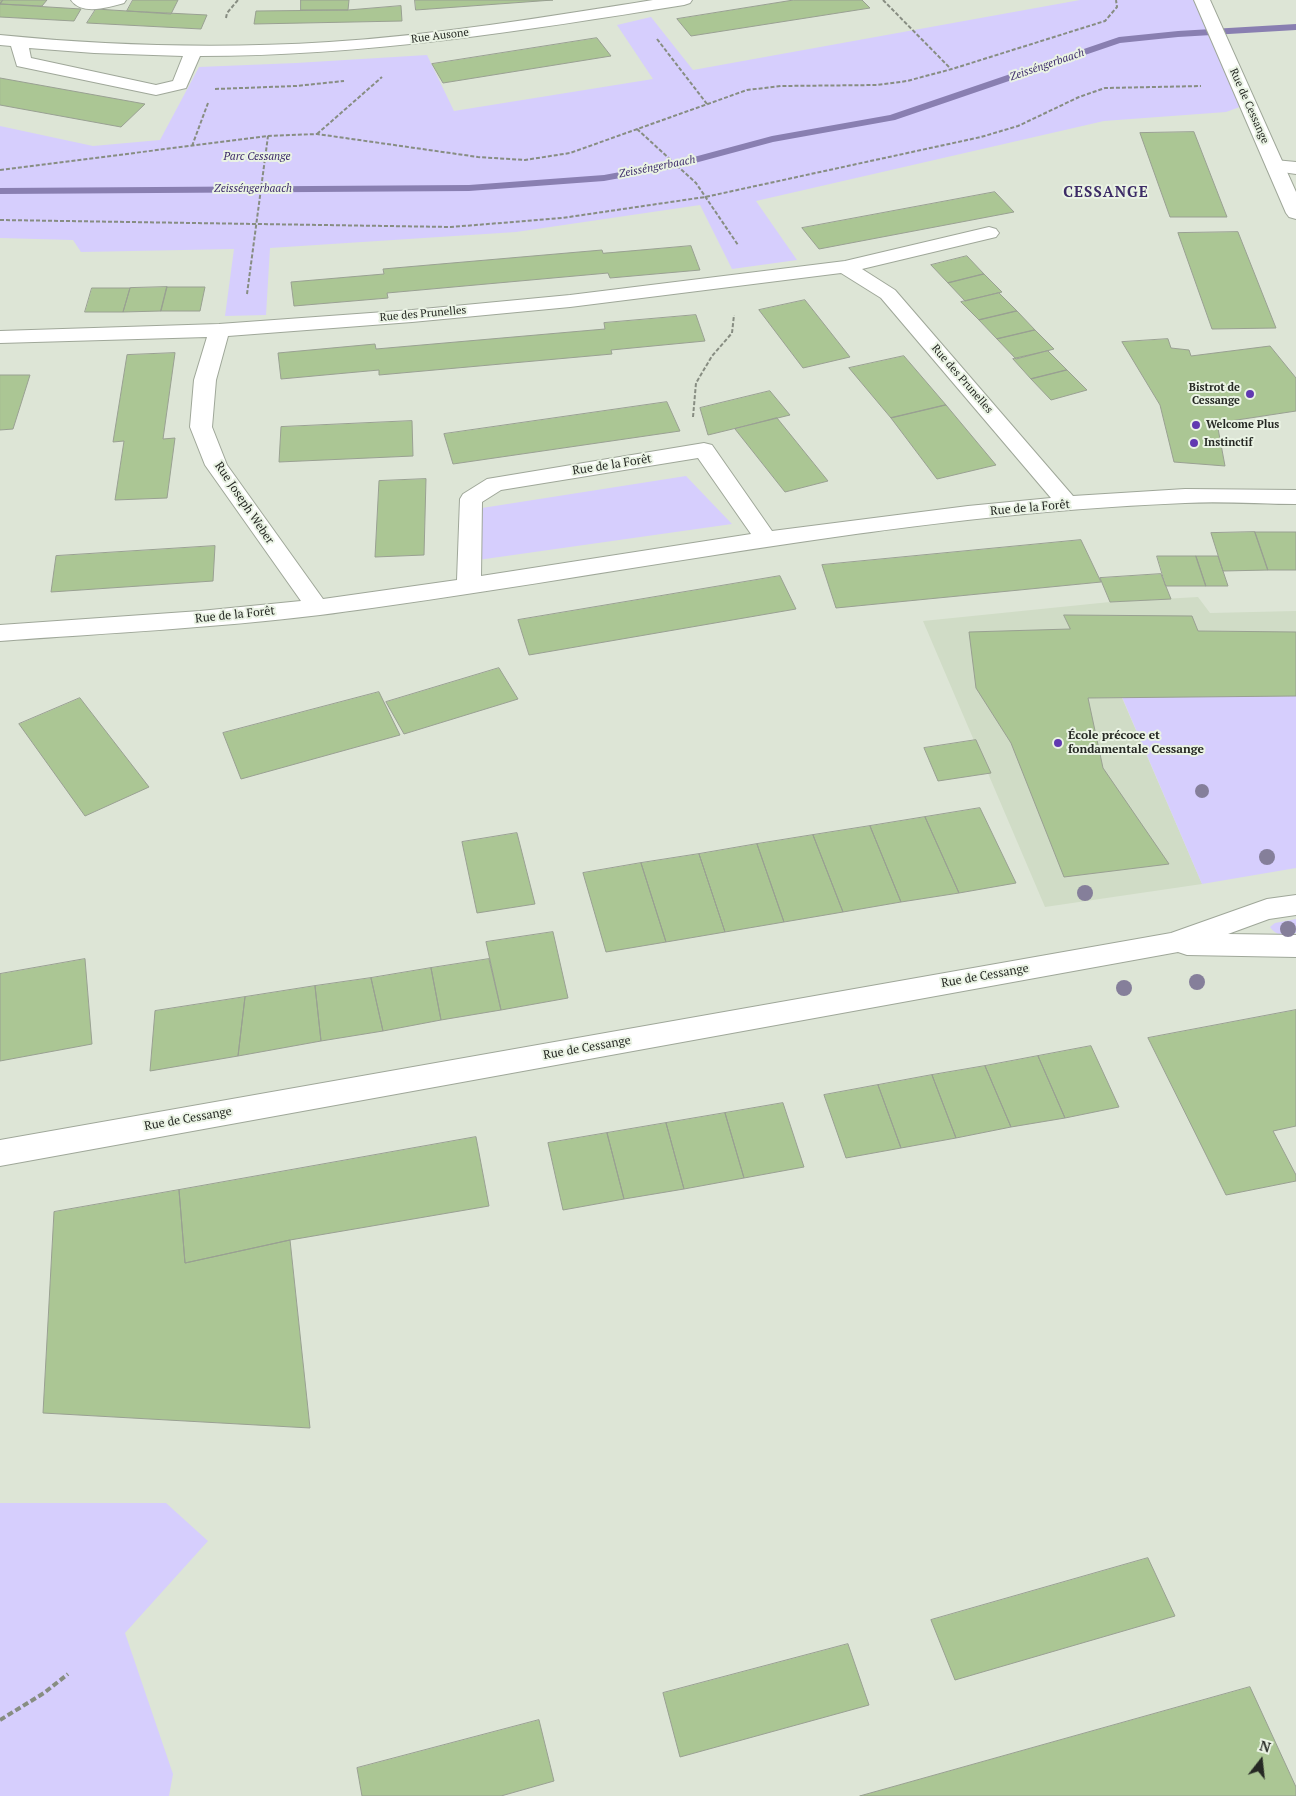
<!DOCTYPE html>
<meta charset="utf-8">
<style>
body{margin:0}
#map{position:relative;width:1296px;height:1796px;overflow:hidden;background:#dde5d6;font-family:"PT Serif",serif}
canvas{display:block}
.north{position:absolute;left:1236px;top:1736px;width:50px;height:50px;-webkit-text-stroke:4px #eaf3e4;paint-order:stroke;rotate:16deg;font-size:14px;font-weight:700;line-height:20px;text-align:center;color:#262924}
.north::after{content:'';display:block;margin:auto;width:18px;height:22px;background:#262924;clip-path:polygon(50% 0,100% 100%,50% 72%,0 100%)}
</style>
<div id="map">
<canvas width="1296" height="1796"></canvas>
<div class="north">N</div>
</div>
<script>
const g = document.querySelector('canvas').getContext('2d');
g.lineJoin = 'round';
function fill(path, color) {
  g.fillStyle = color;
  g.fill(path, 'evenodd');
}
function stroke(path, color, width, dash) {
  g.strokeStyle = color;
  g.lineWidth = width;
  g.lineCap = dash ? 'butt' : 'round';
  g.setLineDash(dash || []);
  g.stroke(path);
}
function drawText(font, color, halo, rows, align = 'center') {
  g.font = font + ' "PT Serif",serif';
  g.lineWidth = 4;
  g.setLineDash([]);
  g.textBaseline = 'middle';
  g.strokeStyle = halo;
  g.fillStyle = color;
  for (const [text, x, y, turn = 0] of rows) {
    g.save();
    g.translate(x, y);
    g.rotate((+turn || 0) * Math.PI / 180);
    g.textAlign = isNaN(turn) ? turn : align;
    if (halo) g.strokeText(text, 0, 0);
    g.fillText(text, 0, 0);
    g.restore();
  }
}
const built = new Path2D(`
 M1198 597 1210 613 1296 611V696L1122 698 1202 884 1045 907 923 621 1110 602Z`);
const green = new Path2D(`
 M1080 0H1202L1248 104 1226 112 1104 121 756 201 797 260 732 269 700 205 516 232 270 248 266 315 225 316 234 249 81 252 73 240 0 238V126L93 146 160 140 199 67 296 63 427 55 454 111 653 79 617 25 651 17 693 70Z
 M686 476 732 524 478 560 482 508Z
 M1296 696V868L1202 884 1122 697Z
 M1296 919V933C1285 935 1277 937 1270 927L1275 923Z
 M0 1503H166L208 1541 125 1633 173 1774 169 1796H0Z`);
const stream = new Path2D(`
 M1296 24V30L1178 37 1120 43 895 120 773 142 680 167 604 181 469 191 0 194V188L469 185 604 175 679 161 772 136 890 115 1119 37 1178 31Z`);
const building = new Path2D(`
 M0 0H3L0 4 81 9 74 21 0 17Z
 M3 0H47L42 6 0 4Z
 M133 0H178L171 14 127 11Z
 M301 0H349L348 10H301Z
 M415 0H553L416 10Z
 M794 0H862L870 8 691 36 677 19Z
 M401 6 402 21 254 24 256 11 348 10Z
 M96 9 127 11 207 15 201 29 87 23Z
 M597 38 611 56 443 83 432 64Z
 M0 78 145 104 121 127 0 105Z
 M1194 132 1227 217H1170L1140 133Z
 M995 192 1014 212 819 249 802 228Z
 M1238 232 1276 328 1212 329 1178 233Z
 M691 246 700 270 610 278 608 273 387 293 388 298 294 306 291 282 384 274 383 269 602 250 603 253Z
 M967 256 984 274 948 283 931 265Z
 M984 274 1002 292 965 301 948 283Z
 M167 287H205L200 311H161Z
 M167 287 161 311 123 312 130 288Z
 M92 288H130L123 312H85Z
 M999 293 1017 311 979 320 961 302Z
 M805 300 850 357 803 368 759 310Z
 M1017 311 1035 330 997 339 979 320Z
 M696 315 705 341 611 350 612 354 379 375V370L281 379 278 353 375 344 376 349 605 329 604 323Z
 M1035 330 1054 349 1016 359 997 339Z
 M1168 339 1171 348 1189 350 1191 356 1270 346 1296 378V411L1217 423 1225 466 1174 462 1160 405 1122 342Z
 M1048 351 1067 370 1031 379 1013 359Z
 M175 353 163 439 175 438 167 498 115 500 124 441 113 442 127 355Z
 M904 356 946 405 891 418 849 368Z
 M1067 370 1087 390 1051 400 1031 379Z
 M0 375H30L13 429 0 430Z
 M770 391 790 415 708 435 700 408Z
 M667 402 680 431 453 464 444 434Z
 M946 405 996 465 937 479 891 418Z
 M777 418 828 481 785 492 735 429Z
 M412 421 413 456 279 462 281 427Z
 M426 479 424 555 375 557 379 481Z
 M1255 532 1268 570 1223 571 1211 533Z
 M1255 532H1296V570H1268Z
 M1081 540 1101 582 836 608 822 565Z
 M215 546 213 581 51 592 56 556Z
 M1157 556H1196L1206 586H1166Z
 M1196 556H1218L1228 586H1206Z
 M1161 574 1171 599 1110 602 1100 578Z
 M780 576 796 609 529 655 518 620Z
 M1064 615 1192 616 1198 631 1296 632V696L1088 698 1103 768 1169 864 1064 877 1011 743 976 688 969 632 1070 629Z
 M499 668 518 699 404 734 386 702Z
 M379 692 400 735 241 779 223 733Z
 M80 698 149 787 85 816 19 724Z
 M976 740 991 773 938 781 924 748Z
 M980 808 1016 883 959 893 925 817Z
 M925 817 959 893 901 902 870 826Z
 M870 826 901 902 843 912 813 835Z
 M517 833 535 904 477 913 462 842Z
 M813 835 843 912 784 922 757 844Z
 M757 844 784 922 725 932 699 854Z
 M699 854 725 932 666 942 641 863Z
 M641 863 666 942 606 952 583 873Z
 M553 932 568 998 501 1010 486 942Z
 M85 959 92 1044 0 1061V974Z
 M489 959 501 1010 441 1020 431 968Z
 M431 968 441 1020 383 1031 371 978Z
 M371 978 383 1031 321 1041 315 986Z
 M315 986 321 1041 238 1056 245 997Z
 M245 997 238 1056 150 1071 155 1011Z
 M1296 1010V1126L1273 1131 1296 1175V1181L1226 1195 1148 1038Z
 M1091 1046 1119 1107 1065 1118 1038 1056Z
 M1038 1056 1065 1118 1011 1127 985 1066Z
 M985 1066 1011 1127 956 1138 932 1075Z
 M932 1075 956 1138 901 1148 878 1085Z
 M878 1085 901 1148 846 1158 824 1095Z
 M783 1103 804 1167 744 1178 725 1113Z
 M725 1113 744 1178 684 1189 666 1123Z
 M666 1123 684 1189 624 1199 607 1133Z
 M607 1133 624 1199 563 1210 548 1143Z
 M476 1137 489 1206 290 1240 185 1263 179 1190Z
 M179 1190 185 1263 290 1240 310 1428 43 1413 54 1212Z
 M1148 1558 1175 1616 955 1680 931 1620Z
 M848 1644 869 1705 680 1757 663 1693Z
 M1250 1687 1296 1787V1796H860Z
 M539 1720 554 1781 501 1796H362L357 1768Z`);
const pathFar1 = new Path2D(`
 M883 0 951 69
 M226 18 227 13 238 0
 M657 39 707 104
 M215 89 296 86 344 81
 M637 129 696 183 738 245
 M317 134 382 77
 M192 146 208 103
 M0 170 268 136 317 134 478 157 525 160 570 153 747 90 781 86 877 85 907 81 952 69 1105 21 1117 7 1116 0
 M0 220 451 227 562 218 705 197 981 137 1018 126 1079 97 1105 88 1201 86
 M247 294 268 136
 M693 417 696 383 712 356 732 333 734 315`);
const path = new Path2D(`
 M0 1720 44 1693 68 1674`);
const minor = new Path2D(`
 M71 0H126L124 3C109 7 82 16 71 0Z
 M653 0H692L690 3 684 5C523 31 364 56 200 56L186 88 156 95 17 66 11 46 0 45V35C110 46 219 49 329 42 438 35 545 17 653 0ZM29 48 94 53 183 56 173 81 156 85 31 58Z
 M1275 160 1296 162V174L1268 170 1266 166 1268 162Z
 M989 227 996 229 999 233 996 237 862 269 895 290 1073 496 1185 489 1296 490V504C1259 504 1222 501 1185 503 894 514 608 578 320 615 214 628 107 633 0 641V625L200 611 301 601 205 465 190 427 194 380 207 337 0 343V331L219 324 412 310 570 295 845 261ZM841 273 881 298 1051 498 968 506 772 531 712 445 704 443 487 479 463 494 460 499 457 580 323 599 227 465 212 427 216 380 228 336 412 322 570 307ZM698 458 751 534 481 576 482 502 501 490Z`);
const major = new Path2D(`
 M1194 0H1210L1296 192V219L1289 217 1286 213Z
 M1296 895V915L1269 919 1228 934 1296 935V957L1187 955 1178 952 0 1166V1140L1171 933 1267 899Z`);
const trees = [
 [1202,791,7],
 [1267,857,8],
 [1085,893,8],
 [1288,929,8],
 [1197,982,8],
 [1124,988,8]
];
const markers = [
 [1250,394,5,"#6139b1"],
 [1196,425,5,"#6139b1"],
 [1194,443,5,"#6139b1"],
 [1058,743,5,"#6139b1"]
];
const farStreetnames = [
 ["Rue Ausone",440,36,-7],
 ["Rue de Cessange",1249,106,66],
 ["Rue des Prunelles",423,314,-5],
 ["Rue des Prunelles",962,379,49]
];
const farWaternames = [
 ["Zeisséngerbaach",1047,65,-19],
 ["Zeisséngerbaach",657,167,-11],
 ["Zeisséngerbaach",253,189]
];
const farParknames = [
 ["Parc Cessange",257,157]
];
const farPoinames = [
 ["Bistrot de",1240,388,"right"],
 ["Cessange",1240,401,"right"],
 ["Welcome Plus",1206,425],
 ["Instinctif",1204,443]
];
const streetNames = [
 ["Rue de la Forêt",612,465,-9],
 ["Rue Joseph Weber",244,503,56],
 ["Rue de la Forêt",1030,508,-5],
 ["Rue de la Forêt",235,615,-6],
 ["Rue de Cessange",985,976,-10],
 ["Rue de Cessange",587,1048,-10],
 ["Rue de Cessange",188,1119,-10]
];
const poiNames = [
 ["École précoce et",1068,736],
 ["fondamentale Cessange",1068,750]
];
const farDistrictnames = [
 ["CESSANGE",1106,193]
];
fill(built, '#d0dcc6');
fill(green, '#d6cefd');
fill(stream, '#897fb1');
fill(building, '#abc694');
stroke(building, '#99a092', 1);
stroke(minor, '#9fa799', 2);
stroke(major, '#9fa799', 2);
stroke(pathFar1, '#878d82', 2, [4, 2]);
stroke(path, '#878d82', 4, [6, 3]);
fill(minor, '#fff');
fill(major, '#fff');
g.fillStyle = '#857f9a';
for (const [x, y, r] of trees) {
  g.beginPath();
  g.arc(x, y, r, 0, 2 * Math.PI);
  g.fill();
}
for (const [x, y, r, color] of markers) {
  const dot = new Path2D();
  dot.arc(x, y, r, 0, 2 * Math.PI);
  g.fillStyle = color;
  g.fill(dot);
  stroke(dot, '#eaf3e4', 2);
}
drawText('11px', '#262924', '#eaf3e4', farStreetnames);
drawText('italic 11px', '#3f2d6c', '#eaf3e4', farWaternames);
drawText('italic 11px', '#3d2b69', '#eaf3e4', farParknames);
drawText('bold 11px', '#262924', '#eaf3e4', farPoinames, 'left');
drawText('12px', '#262924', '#eaf3e4', streetNames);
drawText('bold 12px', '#262924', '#eaf3e4', poiNames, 'left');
g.letterSpacing = '1px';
drawText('bold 15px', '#3c2b66', '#eaf3e4', farDistrictnames);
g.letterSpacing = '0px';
</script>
